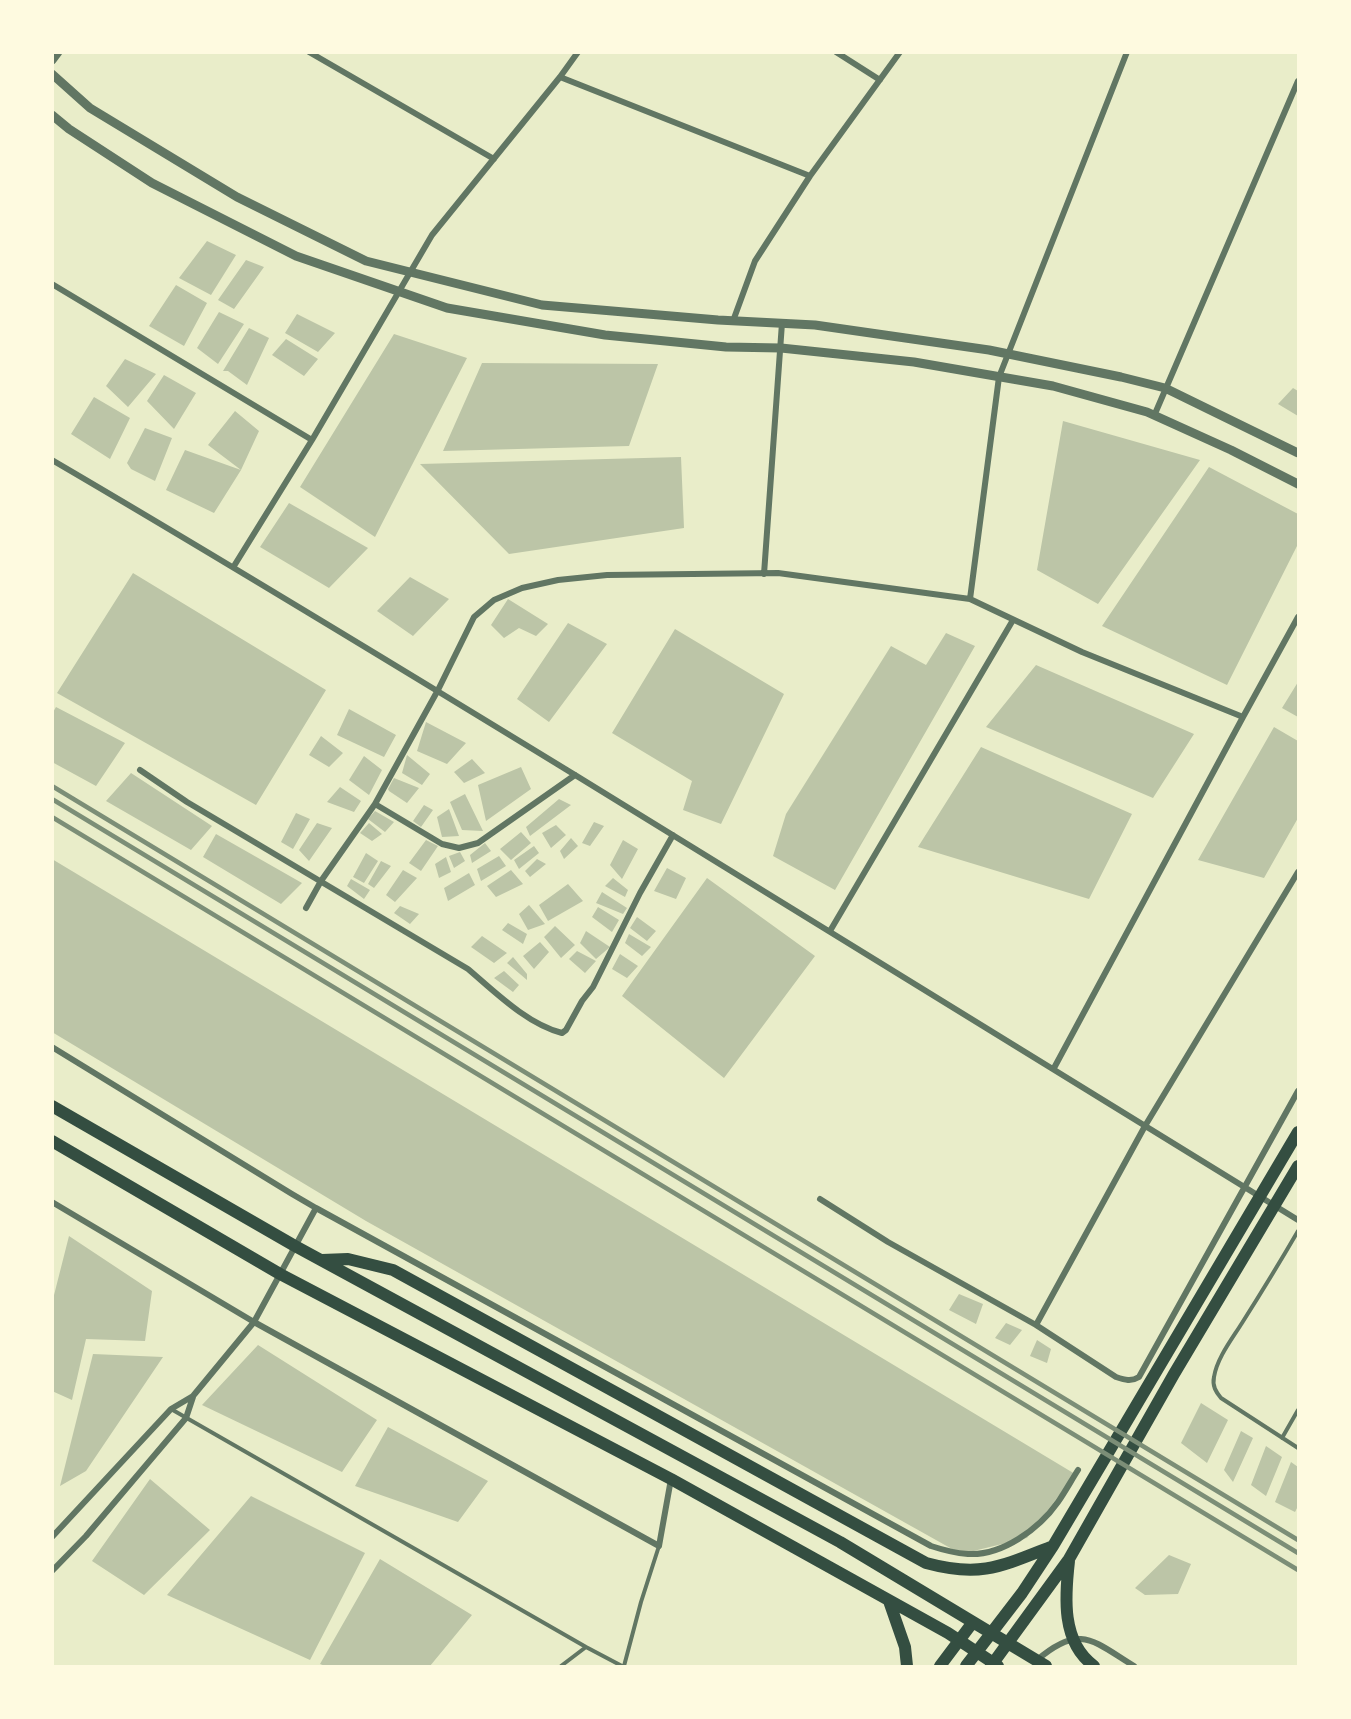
<!DOCTYPE html>
<style>
body{margin:0}
#map{position:relative;width:1351px;height:1719px;overflow:hidden;background:#e9edc9;font-family:"Noto Sans",sans-serif}
canvas{display:block}
.frame{position:absolute;inset:0;border:54px solid #fefae0;pointer-events:none}
</style>
<div id="map">
<canvas width="1351" height="1719"></canvas>
<div class="frame"></div>
</div>
<script>
const g = document.querySelector('canvas').getContext('2d');
g.lineJoin = 'round';
function fill(path, color) {
  g.fillStyle = color;
  g.fill(path, 'evenodd');
}
function stroke(path, color, width, dash) {
  g.strokeStyle = color;
  g.lineWidth = width;
  g.lineCap = dash ? 'butt' : 'round';
  g.setLineDash(dash || []);
  g.stroke(path);
}
const building = new Path2D(`
 M207 241 236 255 211 295 179 278Z
 M246 260 264 267 234 309 218 300Z
 M176 285 207 303 184 346 149 326Z
 M219 312 244 324 218 364 197 348Z
 M297 314 335 333 318 352 285 333Z
 M249 328 269 338 247 385 228 371H223Z
 M394 334 467 358 375 537 300 487Z
 M286 339 318 359 304 376 272 355Z
 M125 359 156 374 128 407 106 386Z
 M482 363 658 364 629 446 443 451Z
 M164 375 196 393 174 429 147 401Z
 M1293 388 1298 391V416L1278 404Z
 M94 397 130 418 110 459 71 434Z
 M235 411 259 431 241 470 208 445Z
 M1063 421 1200 460 1098 604 1037 570Z
 M145 428 172 438 155 481 131 469 127 463Z
 M185 450 241 470 214 513 166 490Z
 M681 457 684 528 509 554 420 464Z
 M1209 467 1298 514V544L1227 685 1102 626Z
 M289 503 368 548 329 588 260 547Z
 M133 573 326 690 256 805 57 693Z
 M410 577 449 599 413 636 377 611Z
 M508 599 548 624 536 636 519 628 504 638 491 625Z
 M568 623 607 644 549 722 517 699Z
 M675 629 784 694 721 824 683 810 692 781 612 733Z
 M946 633 975 646 835 890 773 856 786 814 891 646 926 665Z
 M1036 665 1194 734 1153 798 986 727Z
 M1298 682V717L1282 708Z
 M56 707 125 743 96 786 52 762V714Z
 M349 709 396 735 384 757 337 735Z
 M426 722 466 743 447 764 417 751Z
 M1274 727 1298 741V818L1264 878 1198 860Z
 M321 736 343 753 329 767 309 755Z
 M981 747 1132 814 1089 899 918 847Z
 M407 755 430 774 422 785 402 773Z
 M364 756 382 770 369 795 349 780Z
 M472 759 485 773 464 783 454 772Z
 M521 767 531 789 486 821 478 785Z
 M131 773 212 826 191 850 106 801Z
 M394 778 419 788 407 803 389 791 388 789Z
 M340 787 361 801 354 812 327 802Z
 M465 794 483 831 462 830 450 802Z
 M559 799 571 805 530 836 526 827Z
 M424 805 433 810 421 827 413 821Z
 M449 809 459 836 442 837 437 817Z
 M375 811 394 822 385 832 368 819Z
 M296 813 310 819 293 849 281 842Z
 M594 822 604 826 590 846 582 843Z
 M317 823 332 828 309 861 299 850Z
 M369 823 382 834 372 841 360 833Z
 M556 825 566 835 551 848 542 833Z
 M521 832 531 843 511 860 500 849Z
 M216 834 302 883 281 904 203 857Z
 M571 838 578 846 564 859 560 851Z
 M426 840 438 846 421 871 409 863Z
 M623 840 638 849 622 879 610 865Z
 M485 843 491 851 472 863 470 855Z
 M534 846 539 853 519 869 514 860Z
 M460 852 465 861 454 868 449 856Z
 M366 853 378 861 364 883 353 877Z
 M499 856 506 866 481 881 477 869Z
 M446 857 451 872 439 878 435 864Z
 M52 859 1075 1474 1027 1538 961 1554 366 1221 52 1032Z
 M537 859 546 864 530 877 525 871Z
 M381 861 391 866 374 888 368 884Z
 M667 868 686 878 676 899 654 891Z
 M403 870 417 878 395 902 386 895Z
 M511 870 523 884 496 897 487 886Z
 M469 873 475 885 448 901 444 888Z
 M613 878 628 890 625 897 605 886Z
 M707 878 815 956 724 1078 622 996Z
 M351 879 370 890 364 899 347 886Z
 M568 884 583 901 548 921 539 905Z
 M602 892 627 908 623 914 596 903Z
 M529 905 545 924 528 930 519 914Z
 M400 906 419 914 410 924 394 913Z
 M598 907 619 920 612 932 592 917Z
 M637 917 656 931 647 941 630 928Z
 M508 923 527 934 523 944 502 930Z
 M555 926 575 945 561 958 544 937Z
 M586 931 610 947 596 959 580 943Z
 M629 934 651 947 642 956 625 943Z
 M482 936 507 953 494 963 471 947Z
 M540 942 549 952 534 969 523 956Z
 M577 951 596 961 585 973 569 959Z
 M620 954 638 966 627 978 612 969Z
 M513 957 527 974V980L507 963Z
 M504 971 519 985 513 992 494 978Z
 M69 1236 152 1291 145 1341 86 1339 72 1400 52 1391V1303Z
 M959 1294 983 1304 976 1324 949 1310Z
 M1006 1323 1022 1330 1010 1345 995 1338Z
 M1037 1340 1051 1349 1047 1363 1030 1356Z
 M258 1345 377 1420 342 1472 202 1405Z
 M93 1354 163 1357 86 1471 60 1486Z
 M1201 1403 1228 1420 1207 1463 1181 1443Z
 M388 1427 488 1481 458 1522 355 1486Z
 M1241 1431 1253 1438 1233 1482 1224 1470Z
 M1266 1446 1282 1457 1266 1496 1251 1485Z
 M1291 1462 1298 1467V1506L1295 1512 1275 1502Z
 M150 1479 210 1530 144 1595 92 1561Z
 M251 1496 365 1553 310 1660 167 1595Z
 M1169 1555 1191 1564 1178 1594 1145 1595 1135 1588Z
 M380 1559 472 1615 430 1666H325L320 1664Z`);
const service = new Path2D(`
 M1298 1231C1280 1262 1261 1293 1242 1323 1232 1339 1217 1358 1214 1377 1212 1386 1216 1392 1221 1398L1298 1448
 M171 1409 586 1647 622 1666
 M1282 1438 1298 1410
 M561 1666 586 1647
 M624 1666 641 1602 659 1546`);
const minor = new Path2D(`
 M309 52 494 159
 M836 52 880 80
 M560 77 810 176
 M52 284 312 440
 M733 321 755 261 810 176 900 52
 M1154 416 1298 81
 M52 460C230 564 405 671 580 778 820 925 1060 1072 1298 1220
 M234 566 312 440 432 235 560 77 578 52
 M764 574 782 323
 M970 599 999 377 1127 52
 M140 770 187 802 468 969C495 992 527 1024 562 1033L566 1030 582 1001 593 987 640 893 673 835
 M375 804 442 844 459 848 478 843 575 775
 M1298 872 1145 1126 1036 1325 1116 1377C1125 1380 1131 1382 1139 1377L1298 1091
 M306 908 321 881 375 804 438 690 474 617 494 600 522 588 558 580 607 575 778 573 970 599 1082 652 1243 717
 M830 931 1013 620
 M52 1047 292 1194 316 1208 254 1322 193 1396 171 1409 52 1537
 M1054 1068 1243 717 1298 617
 M820 1199 888 1242 1036 1325
 M52 1202 254 1322 659 1546 671 1479
 M316 1208 931 1546C943 1550 955 1553 968 1554 1002 1556 1039 1529 1058 1502 1065 1492 1071 1481 1078 1470
 M52 1571 86 1536 186 1418 193 1397
 M1037 1660C1080 1623 1093 1641 1134 1666`);
const tertiary = new Path2D(`
 M52 60 58 52
 M52 74 90 108 237 197 366 261 542 305 718 320 815 325 989 350 1121 377 1165 388 1298 453
 M52 115 69 129 152 183 296 256 447 308 605 335 726 347 781 348 914 362 1053 386 1147 412 1231 450 1298 484`);
const primary = new Path2D(`
 M52 1106 295 1246 840 1542 1046 1666
 M52 1141 280 1274 671 1479 948 1633 998 1666
 M322 1260 348 1259 393 1270 926 1563C981 1578 1002 1566 1053 1546
 M1069 1561C1065 1596 1061 1642 1094 1666
 M889 1601 905 1647 907 1666
 M940 1666 973 1622
 M966 1666 1022 1593 1053 1546 1298 1132
 M991 1666 1069 1559 1174 1374 1298 1166`);
const rail = new Path2D(`
 M52 786 1298 1540
 M52 799 1298 1553
 M52 817 1298 1570`);
fill(building, '#bcc5a7');
stroke(service, '#617663', 4);
stroke(minor, '#617663', 6);
stroke(tertiary, '#617663', 9);
stroke(primary, '#344e41', 12);
stroke(rail, '#7c8e77', 4.5);
</script>
